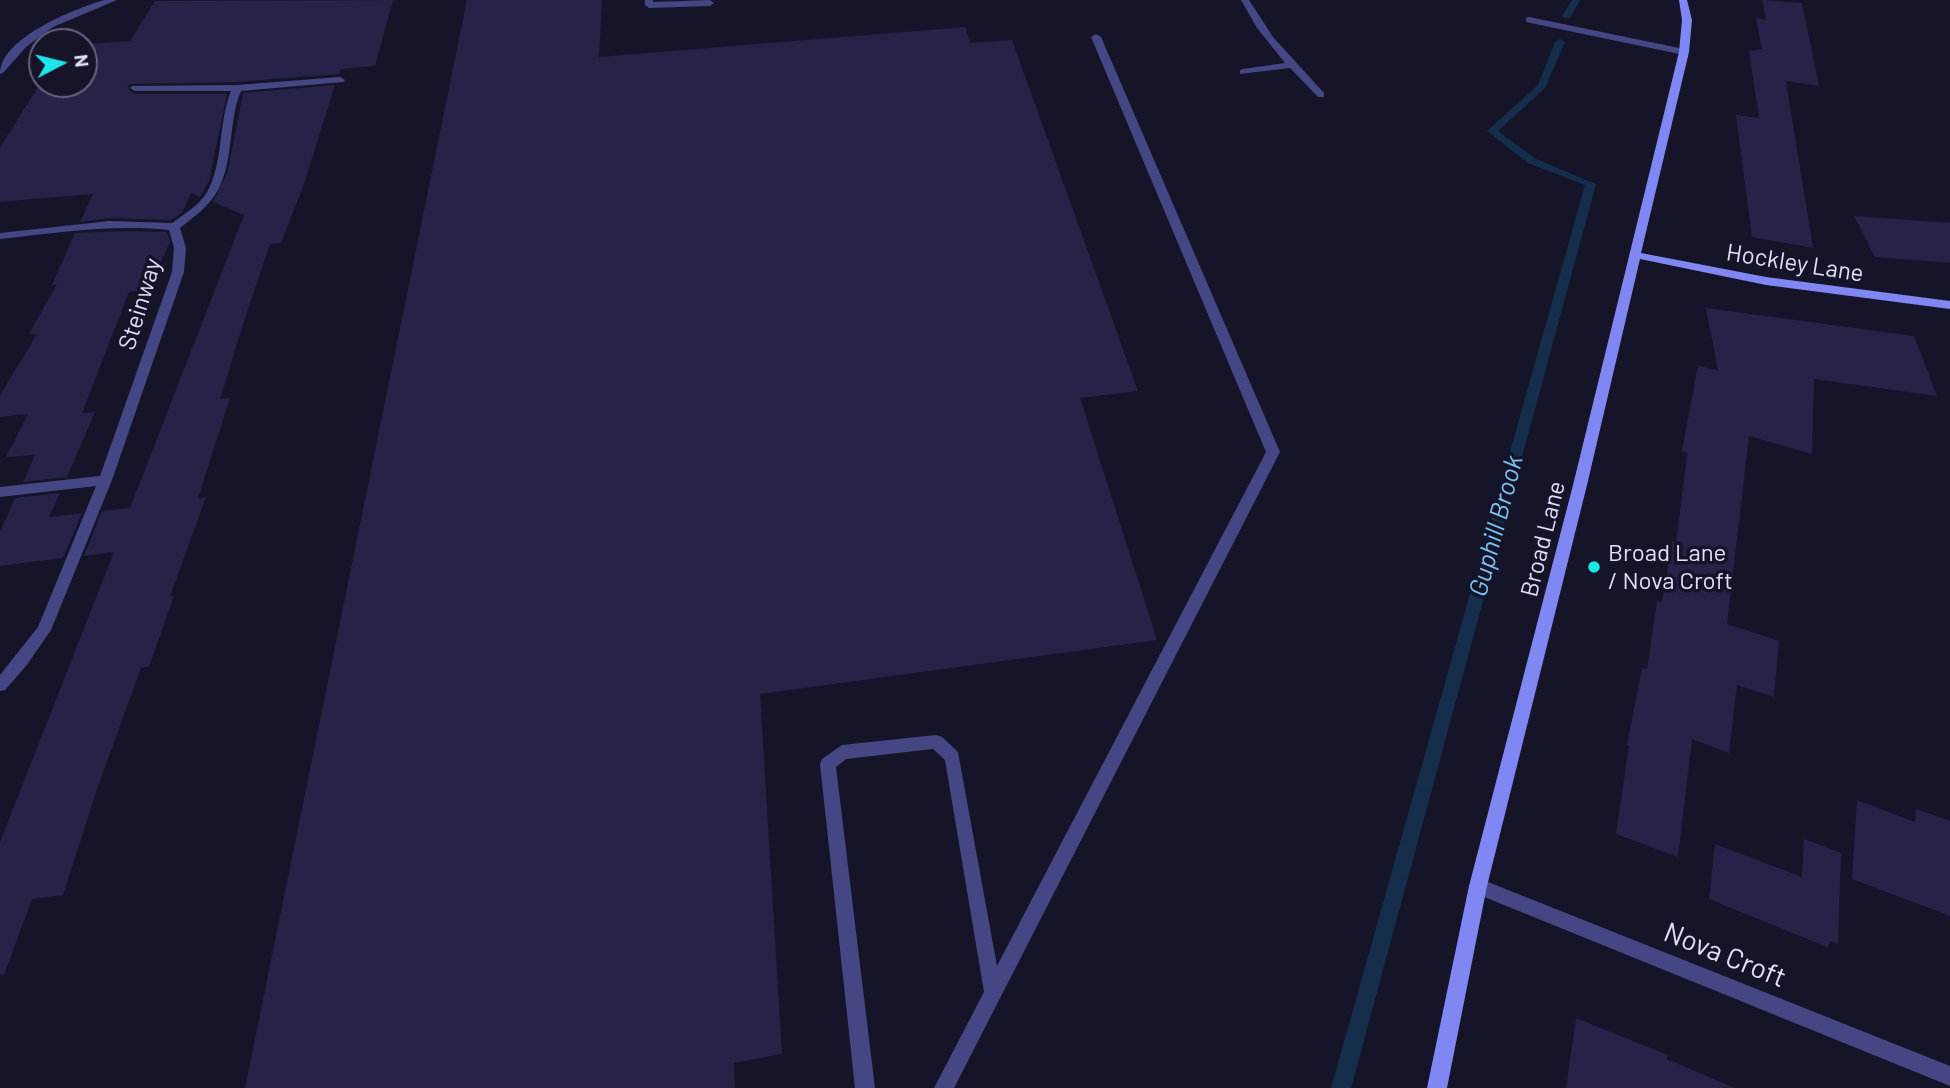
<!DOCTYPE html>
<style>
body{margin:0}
#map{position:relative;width:1950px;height:1088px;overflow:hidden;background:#161429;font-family:Barlow,sans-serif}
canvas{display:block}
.north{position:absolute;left:28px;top:28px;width:70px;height:70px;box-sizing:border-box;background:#161429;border:2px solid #67657d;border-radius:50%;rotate:83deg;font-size:19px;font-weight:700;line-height:28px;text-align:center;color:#e0dffc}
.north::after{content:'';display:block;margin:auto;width:24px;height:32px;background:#1fe5e8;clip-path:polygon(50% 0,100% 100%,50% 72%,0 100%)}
</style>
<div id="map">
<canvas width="1950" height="1088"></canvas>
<div class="north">N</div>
</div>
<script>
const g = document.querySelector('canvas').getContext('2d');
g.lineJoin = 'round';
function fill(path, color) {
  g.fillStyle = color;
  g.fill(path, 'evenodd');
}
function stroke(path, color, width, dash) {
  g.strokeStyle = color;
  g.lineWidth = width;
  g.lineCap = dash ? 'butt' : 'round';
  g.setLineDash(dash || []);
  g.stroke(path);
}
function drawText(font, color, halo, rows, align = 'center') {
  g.font = font + ' Barlow,sans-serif';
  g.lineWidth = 7;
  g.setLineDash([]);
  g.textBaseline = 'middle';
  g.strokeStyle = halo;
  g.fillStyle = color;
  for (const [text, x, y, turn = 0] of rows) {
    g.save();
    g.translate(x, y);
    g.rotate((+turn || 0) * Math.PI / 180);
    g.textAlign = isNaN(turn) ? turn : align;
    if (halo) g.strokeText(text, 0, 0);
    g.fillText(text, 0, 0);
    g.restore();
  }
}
const stream = new Path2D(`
 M1572 0H1580L1570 18H1564L1562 16Z
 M1560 39 1565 42 1545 88 1498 131 1536 159 1596 184 1351 1088H1331L1585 185 1528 163 1487 131 1538 85 1555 42Z`);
const building = new Path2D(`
 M393 0 375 66 341 69 339 74 237 82 130 84 127 88 135 94H227L209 181 200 197 191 193 182 213 171 220 109 218 80 222 93 194 0 202V147L42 81V84H84V44L130 41 155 1Z
 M467 0H602L599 57 965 27 970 43 1012 40 1138 391 1080 398 1157 640 760 694 782 1054 734 1063 735 1088H245Z
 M1762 0 1802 3 1819 86 1786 81 1813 248 1752 237 1736 115 1759 118 1749 51 1762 49 1756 18 1766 20Z
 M335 85 304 184 281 243 270 244 245 318 220 399 230 398 198 498 206 497 170 596H174L149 667 141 668 97 789 63 895 32 899 4 975 0 974V842L114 552 84 556 102 511 130 508 244 215 213 202 227 174 243 93Z
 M1854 216 1950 223V263L1875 257Z
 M126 231 167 232 170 242 148 290 129 292 82 413 95 412 67 477 23 482 35 455 6 457 28 414 0 417V395L37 334H29L57 284 52 285 75 233Z
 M1706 308 1914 336 1937 396 1814 379 1812 454 1749 436 1727 624 1779 641 1774 697 1737 685 1729 753 1692 739 1678 857 1616 834 1629 746 1627 745 1642 668 1647 669 1657 601 1662 602 1672 541 1676 543 1687 456 1688 453 1682 451 1698 365 1718 371Z
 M60 493 49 517 82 513 63 558 0 566V532L15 498Z
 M1857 800 1915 822 1916 809 1950 821V916L1852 879Z
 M1804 839 1841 853 1838 944 1829 941V948L1709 899 1715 844 1802 877Z
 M1576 1018 1668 1055 1667 1059 1735 1088H1566Z`);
const lane = new Path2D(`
 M645 0H653V2L710 0 714 3 710 6 649 8 645 5Z
 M1529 17 1684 49 1689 52 1684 55 1526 22V18Z
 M1096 34 1101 37 1280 452 954 1088H934L984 992 945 760 933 749 846 759 836 767 875 1088H855L820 764 822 759 842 745 936 735 942 737 958 752 997 966 1266 452 1091 37Z`);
const street = new Path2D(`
 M104 0H117L53 27 26 47 3 73 0 74C0 38 74 9 104 0Z
 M1241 0H1249L1273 37 1324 93V97H1318L1290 68 1240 74V70L1243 69 1285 63 1257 28Z
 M340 77 345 80 343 82 241 91C227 124 235 168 213 198 204 210 191 219 180 228L186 248 184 272 112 480 51 630 26 666 5 690 0 691V675L38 627 96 486 0 497V487L100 476 172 272 174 248 169 230C112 224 56 233 0 239V233L109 221 172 223C183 215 198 206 206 194 224 164 218 123 231 91H135L130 88 132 86 237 85Z
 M1478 878 1950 1066V1086L1472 892 1469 886 1472 880Z`);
const secondary = new Path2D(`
 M1679 0H1687L1692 20 1689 52 1641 253 1766 277 1950 301V309L1766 285 1640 259 1587 485 1487 886 1447 1088H1427L1469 886 1573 485 1679 52 1682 20Z`);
const markers = [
 [1594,567,7,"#1fe5e8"]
];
const streetNames = [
 ["Hockley Lane",1795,263,9],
 ["Steinway",140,304,-73],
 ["Broad Lane",1543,539,-76]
];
const poiNames = [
 ["Broad Lane",1608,553],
 ["/ Nova Croft",1608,581]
];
const waterNames = [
 ["Guphill Brook",1496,526,-75]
];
const nearStreetnames = [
 ["Nova Croft",1725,955,22]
];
fill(stream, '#152e4c');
fill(building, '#262248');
fill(lane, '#444783');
fill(street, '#444783');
fill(secondary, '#8087f2');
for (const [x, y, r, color] of markers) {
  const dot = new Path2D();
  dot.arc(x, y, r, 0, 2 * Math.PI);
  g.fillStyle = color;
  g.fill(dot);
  stroke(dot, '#161429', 2.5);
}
drawText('24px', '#e0dffc', '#161429', streetNames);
drawText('24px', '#e0dffc', '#161429', poiNames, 'left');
drawText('italic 26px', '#78c3f1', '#161429', waterNames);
drawText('28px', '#e0dffc', '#161429', nearStreetnames);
</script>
